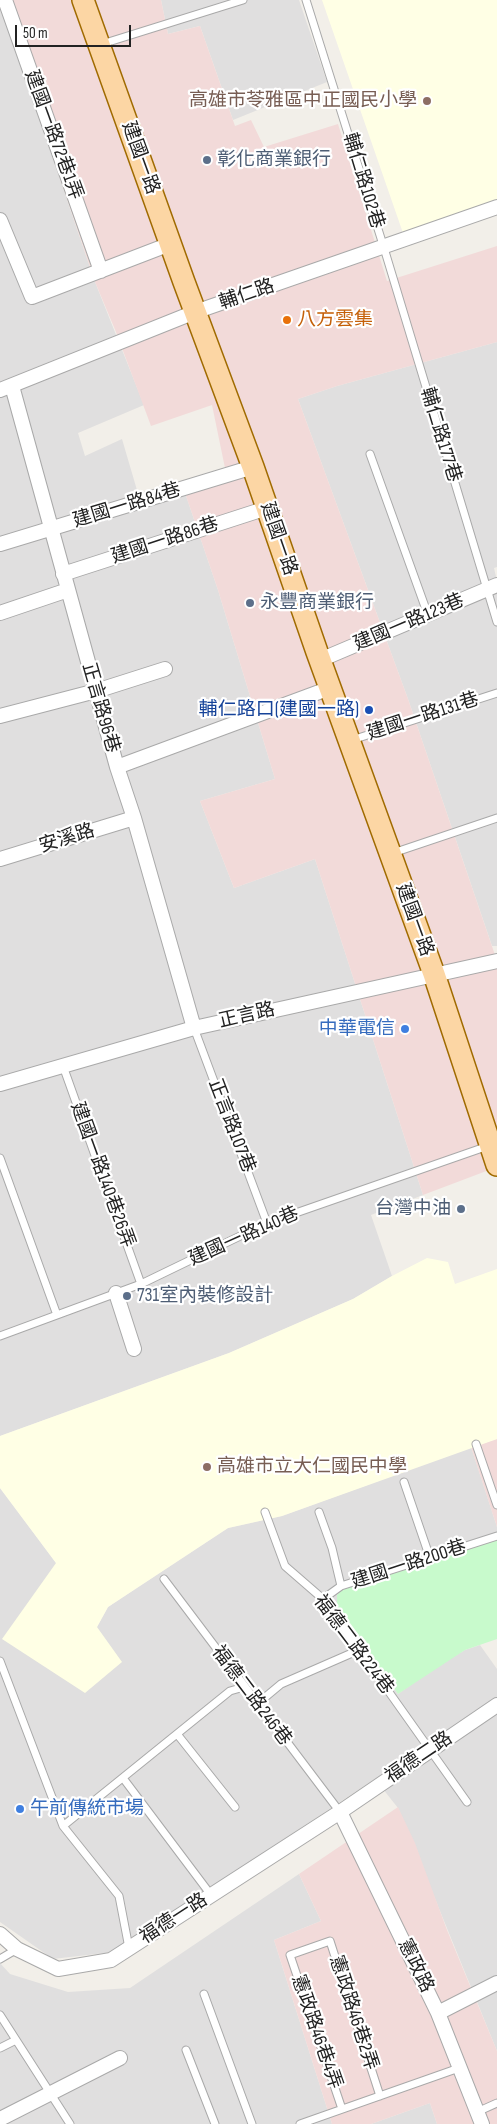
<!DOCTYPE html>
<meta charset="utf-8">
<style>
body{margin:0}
#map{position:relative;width:497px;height:2124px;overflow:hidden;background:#f2efe9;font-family:"Sofia Sans Condensed",sans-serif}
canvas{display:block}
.scale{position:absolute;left:15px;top:25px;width:116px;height:22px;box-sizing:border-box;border:2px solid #222;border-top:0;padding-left:6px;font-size:15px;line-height:18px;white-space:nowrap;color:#222;-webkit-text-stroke:4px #fff;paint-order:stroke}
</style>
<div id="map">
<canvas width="497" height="2124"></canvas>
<div class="scale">50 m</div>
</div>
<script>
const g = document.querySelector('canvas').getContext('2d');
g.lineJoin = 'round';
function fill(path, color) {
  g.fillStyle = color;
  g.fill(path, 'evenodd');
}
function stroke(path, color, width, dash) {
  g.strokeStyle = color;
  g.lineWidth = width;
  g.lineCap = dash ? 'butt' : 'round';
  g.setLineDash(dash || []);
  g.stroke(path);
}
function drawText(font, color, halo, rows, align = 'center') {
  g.font = font + ' "Sofia Sans Condensed","Noto Sans TC",sans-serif';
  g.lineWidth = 4.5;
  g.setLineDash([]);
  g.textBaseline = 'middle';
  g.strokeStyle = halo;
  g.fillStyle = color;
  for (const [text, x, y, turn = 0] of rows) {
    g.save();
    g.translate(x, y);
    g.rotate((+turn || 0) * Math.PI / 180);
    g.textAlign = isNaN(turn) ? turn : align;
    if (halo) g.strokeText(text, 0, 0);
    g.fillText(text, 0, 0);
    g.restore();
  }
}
const residential = new Path2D(`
 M161 0H299L327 82 233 120 200 26 168 34Z
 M0 3 95 282 144 405 78 433 85 456 122 439 139 497 182 484 218 590 275 779 200 801 234 888 315 859 423 1195 371 1215 392 1276 353 1299 229 1353 0 1436Z
 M497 342V567L494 568 497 581V946H492L408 699 298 399 337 386Z
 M471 1447 497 1527V1540L342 1590 337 1595V1609L398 1694 440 1664 465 1650 480 1645 497 1669V2051L398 1808 375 1779 113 1952 53 1959 0 1922V1488L56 1563 97 1627 108 1607 228 1528 282 1516Z
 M299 1874 321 1921 274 1940 332 2124H0V1963L10 1974 68 1992 130 1988Z
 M430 2103 437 2124H371Z`);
const commercial = new Path2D(`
 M0 0H161L168 34 200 26 235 126 251 120 264 147 338 124 387 281 497 246V342L337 386 298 399 408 699 497 961V1167L423 1195 315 859 234 888 200 801 275 779 218 590 182 484 225 468 212 405 151 426 116 332 95 282Z
 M497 1439V1527L471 1447Z
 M398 1807 415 1843 447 1930 497 2051V2124H437L430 2103 371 2124H332L274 1940 321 1921 299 1874Z`);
const education = new Path2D(`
 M322 0H497V201L403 233Z
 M427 1258 448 1262 455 1284 497 1269V1439L282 1516 228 1528 108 1607 97 1627 122 1662 85 1693 2 1639 56 1563 0 1488V1436L229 1353 353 1299 392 1276Z`);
const park = new Path2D(`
 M497 1540V1639L465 1650 398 1694 337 1609V1595L342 1590Z`);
const lane = new Path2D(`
 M306 0 384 248 497 622
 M102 44 243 0
 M370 454 428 615
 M352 740 497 693
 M393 853 497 818
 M194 1028 267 1223
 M63 1066 141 1284
 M0 1158 57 1315
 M0 1336 141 1284 267 1223 488 1146
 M476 1444 497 1505
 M404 1482 430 1558
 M265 1512 285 1566 323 1599 467 1802
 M319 1512 332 1548 341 1586
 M164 1579 340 1812
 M323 1599 341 1586 497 1536
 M0 1661 63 1826
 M257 1704 281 1684 359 1650
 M177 1734 235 1807
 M123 1778 211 1895
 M129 1948 119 1896 63 1826 230 1691 244 1687
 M0 1959 17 1949
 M204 1994 252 2124
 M0 2015 70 2124
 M0 2048 16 2040
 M186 2050 215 2124
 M342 2109 290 1955 330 1941 380 2096
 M477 2112 497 2103
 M300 2124 459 2068`);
const street = new Path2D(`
 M5 0 101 271
 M0 220 32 297 170 244
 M12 386 117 767 134 818 194 1028
 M0 390 195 312 497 207
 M0 544 253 467
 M63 574 267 508
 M0 613 68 590
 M320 660 497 585
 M0 716 96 691 165 669
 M117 767 330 688
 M0 859 134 818
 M0 1084 194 1028 497 961
 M116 1293 134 1349
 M340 1812 438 2013 482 2124
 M0 1934 17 1949 58 1969 111 1960 340 1812 497 1705
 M438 2013 497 1983
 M0 2119 120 2058`);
const primary = new Path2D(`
 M83 0 184 282 253 467 317 652 434 974 497 1165`);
const markers = [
 [427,101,5,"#8d6e63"],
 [207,160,5,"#5c6f8a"],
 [287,320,5,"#e8710a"],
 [250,603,5,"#5c6f8a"],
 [369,710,5,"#1a4fb4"],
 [405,1029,5,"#3f7fe0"],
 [461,1209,5,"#5c6f8a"],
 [127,1296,5,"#5c6f8a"],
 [207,1467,5,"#8d6e63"],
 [20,1809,5,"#3f7fe0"]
];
const educationNames = [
 ["高雄市苓雅區中正國民小學",417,101],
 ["高雄市立大仁國民中學",217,1467,"left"]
];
const streetNames = [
 ["建國一路72巷1弄",53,135,70],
 ["建國一路",140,158,70],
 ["輔仁路102巷",363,181,73],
 ["輔仁路",247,295,-19],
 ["輔仁路177巷",440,435,73],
 ["建國一路84巷",127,506,-17],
 ["建國一路",278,539,71],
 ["建國一路86巷",165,541,-18],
 ["建國一路123巷",409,623,-23],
 ["正言路96巷",100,708,74],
 ["建國一路131巷",423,717,-18],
 ["安溪路",67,839,-17],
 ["建國一路",414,920,70],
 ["正言路",247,1016,-13],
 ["正言路107巷",231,1126,69],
 ["建國一路140巷26弄",102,1175,70],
 ["建國一路140巷",244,1237,-24],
 ["建國一路200巷",409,1565,-18],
 ["福德二路224巷",353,1645,53],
 ["福德二路246巷",251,1696,53],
 ["福德二路",419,1758,-34],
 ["福德一路",174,1919,-33],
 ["憲政路",415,1966,64],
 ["憲政路46巷2弄",353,2013,72],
 ["憲政路46巷4弄",316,2032,71]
];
const serviceNames = [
 ["彰化商業銀行",217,160],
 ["永豐商業銀行",260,603],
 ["台灣中油",451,1209,"right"],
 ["731室內裝修設計",137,1296]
];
const foodNames = [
 ["八方雲集",297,320]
];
const transitNames = [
 ["輔仁路口(建國一路)",359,710]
];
const shopNames = [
 ["中華電信",395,1029],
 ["午前傳統市場",30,1809,"left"]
];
fill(residential, '#e0dfdf');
fill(commercial, '#f2dad9');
fill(education, '#ffffe5');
fill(park, '#c8facc');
stroke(lane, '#a9a9a9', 9);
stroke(street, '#a9a9a9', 16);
stroke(primary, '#a06b00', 24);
stroke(lane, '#fff', 7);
stroke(street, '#fff', 14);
stroke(primary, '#fcd6a4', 21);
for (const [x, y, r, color] of markers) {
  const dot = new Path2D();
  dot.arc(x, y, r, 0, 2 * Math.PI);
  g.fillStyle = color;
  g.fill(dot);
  stroke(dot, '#fff', 2);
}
drawText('19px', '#785e54', '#fff', educationNames, 'right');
drawText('19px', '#222', '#fff', streetNames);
drawText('19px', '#4e5e75', '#fff', serviceNames, 'left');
drawText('19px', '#c56008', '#fff', foodNames, 'left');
drawText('19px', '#164399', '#fff', transitNames, 'right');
drawText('19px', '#366cbe', '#fff', shopNames, 'right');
</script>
